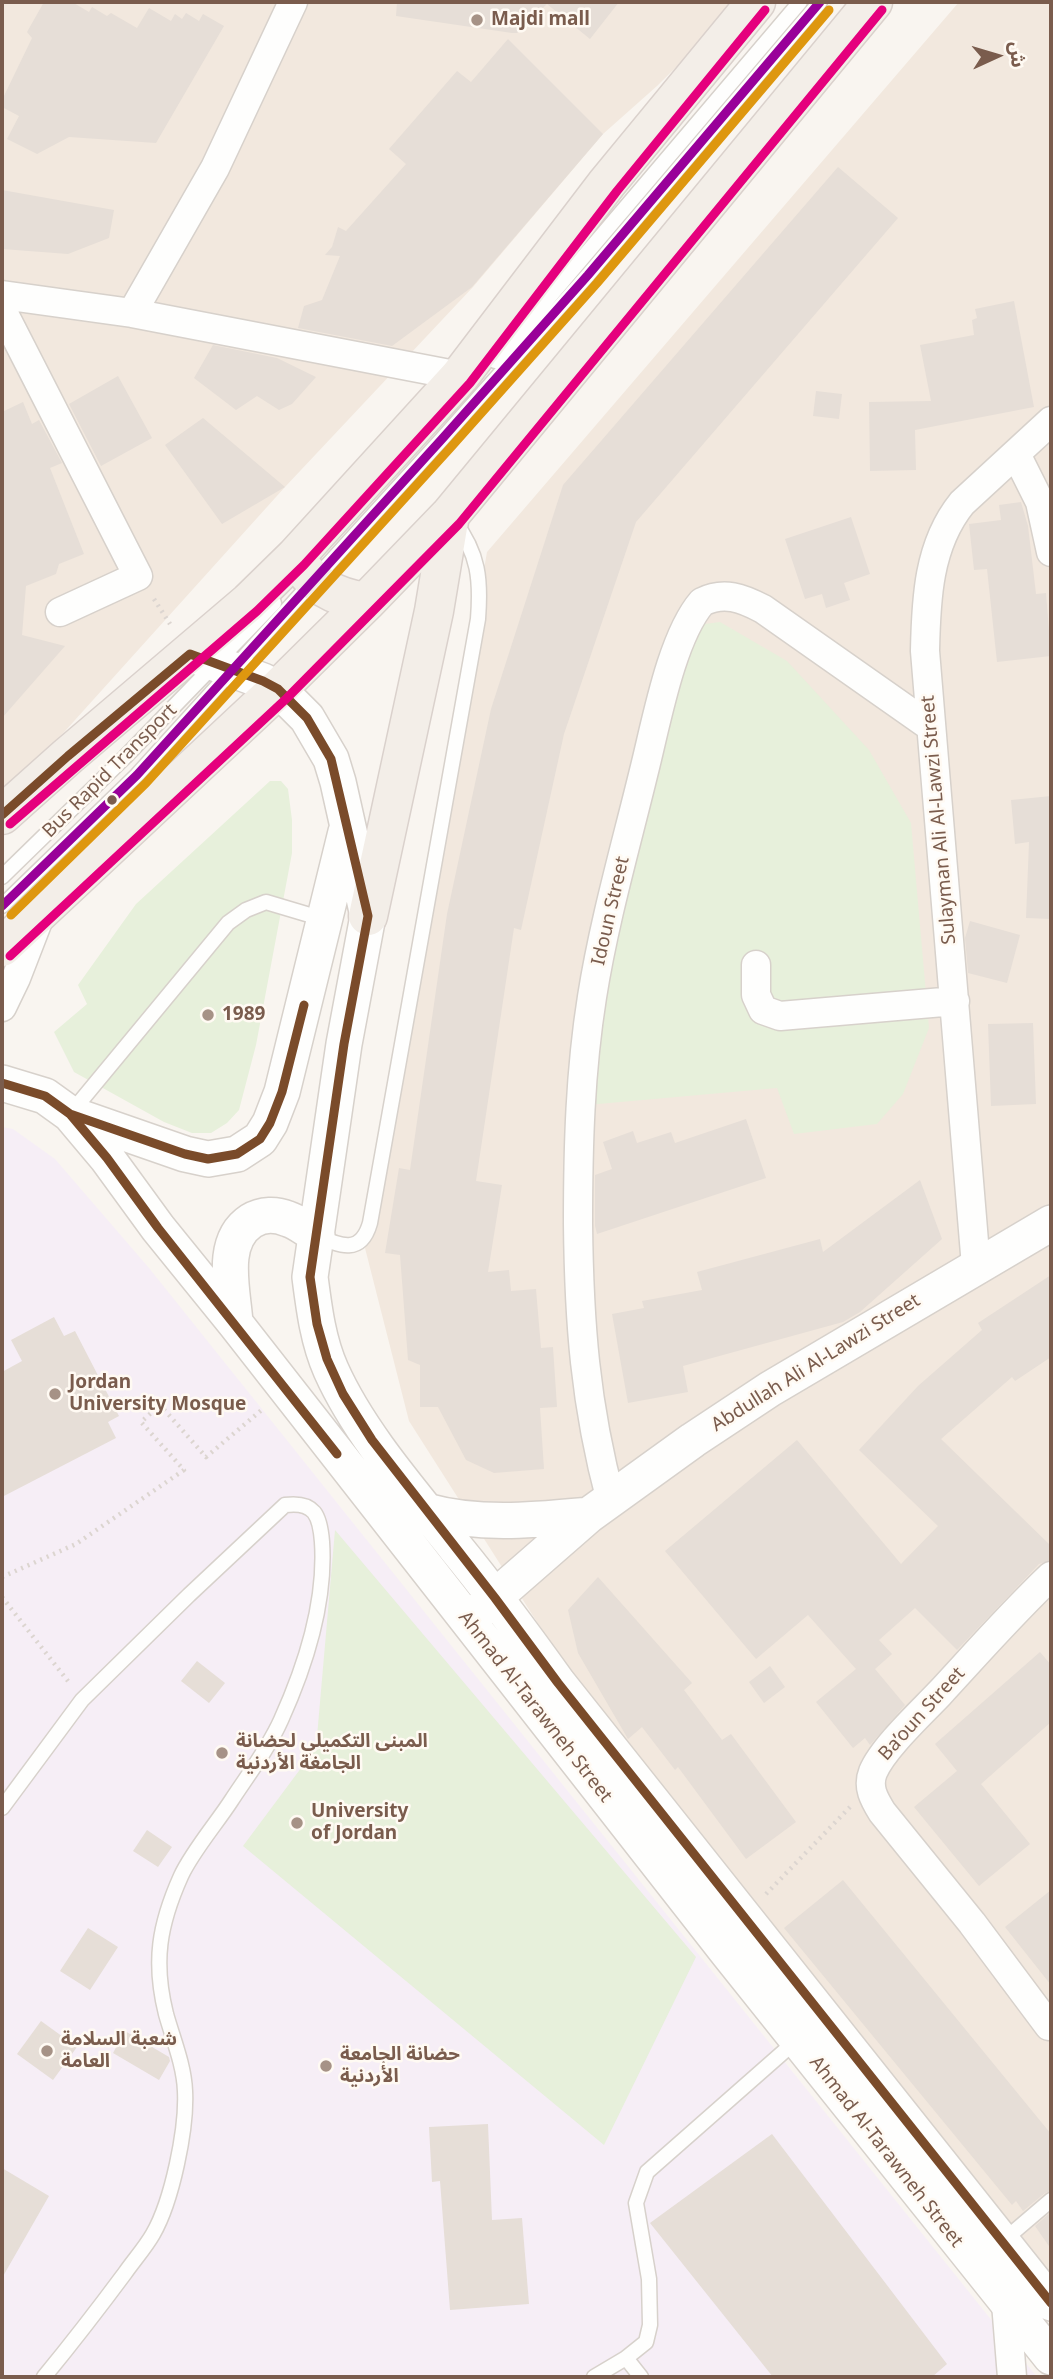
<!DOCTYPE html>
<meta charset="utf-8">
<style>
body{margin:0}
#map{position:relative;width:1053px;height:2379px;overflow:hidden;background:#f9f5f0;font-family:"Noto Sans","Noto Sans Arabic",sans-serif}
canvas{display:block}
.frame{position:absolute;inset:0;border:4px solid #7a5c4d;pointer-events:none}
.north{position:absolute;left:962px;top:21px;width:70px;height:70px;-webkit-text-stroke:5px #fffaf3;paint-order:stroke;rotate:86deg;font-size:19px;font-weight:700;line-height:28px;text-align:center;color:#7a5c4d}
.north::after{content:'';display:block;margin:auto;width:24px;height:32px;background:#7a5c4d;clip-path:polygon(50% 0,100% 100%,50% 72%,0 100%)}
</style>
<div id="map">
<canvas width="1053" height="2379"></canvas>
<div class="frame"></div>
<div class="north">ش</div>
</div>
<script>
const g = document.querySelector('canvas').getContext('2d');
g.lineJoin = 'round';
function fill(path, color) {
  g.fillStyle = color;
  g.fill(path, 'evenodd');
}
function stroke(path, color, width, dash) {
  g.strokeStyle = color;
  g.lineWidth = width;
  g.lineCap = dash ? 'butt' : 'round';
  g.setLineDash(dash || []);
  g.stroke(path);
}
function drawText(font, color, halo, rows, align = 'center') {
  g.font = font + ' "Noto Sans","Noto Sans Arabic",sans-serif';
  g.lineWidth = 5;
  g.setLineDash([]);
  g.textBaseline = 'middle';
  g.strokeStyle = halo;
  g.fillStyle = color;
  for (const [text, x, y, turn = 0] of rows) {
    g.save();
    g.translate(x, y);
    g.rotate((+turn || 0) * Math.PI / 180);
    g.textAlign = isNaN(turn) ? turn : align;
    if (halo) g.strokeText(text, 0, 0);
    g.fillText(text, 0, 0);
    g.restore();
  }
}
const residential = new Path2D(`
 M2 2H742L657 86 603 134 473 287 285 487 2 801Z
 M959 2H1051V2278L579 1688 409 1421 365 1248 487 552Z`);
const education = new Path2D(`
 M2 1127 13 1129 55 1159 149 1268 1037 2377H2Z`);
const green = new Path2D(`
 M720 622 787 661 869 750 911 823 929 1028 903 1094 877 1124 794 1134 777 1088 587 1105 596 1002 689 640 697 625Z
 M270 781H281L288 789 292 820V853L256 1045 239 1110 227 1123 211 1133H192L164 1122 74 1072 54 1032 87 1004 78 985 136 904Z
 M335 1530 696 1957 604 2145 243 1846 316 1748Z`);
const building = new Path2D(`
 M44 2H72L89 12 92 7 107 16 111 13 137 28 149 8 171 21 175 14 182 19 186 13 199 21 203 14 224 26 156 143 69 137 37 154 7 139 19 116 2 107V100L32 38 27 32Z
 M397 2H619L590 39 547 4 517 33H512L396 16Z
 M508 39 603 134 472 287 392 346 298 328 304 306 322 300 340 256 325 255 332 247 338 227 346 231 406 164 389 149 457 71 471 82Z
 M838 167 898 218 636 522 564 734 521 930 514 928 476 1181 502 1185 488 1272 509 1270 511 1291 536 1289 541 1348 553 1347 557 1407 540 1408 544 1469 494 1473 466 1460 438 1407H420V1365L408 1360 400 1255 385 1253 399 1168 410 1170 447 914 491 709 563 485Z
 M2 190 114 210 109 238 68 254 2 249Z
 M1014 301 1034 407 915 430 916 470 870 471 869 402 931 401 920 345 974 335 972 320 977 318 975 309Z
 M213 345 277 358 316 377 292 404 279 410 257 396 236 410 194 378Z
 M118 376 152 438 101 466 69 404Z
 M816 391 842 394 839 419 813 416Z
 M23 402 32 424 39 420 62 463 50 468 84 554 59 564 56 574 26 586 22 635 65 646 2 718V412Z
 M203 418 285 487 222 524 165 445Z
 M1021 502 1028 526 1036 594 1046 593 1051 656 997 662 987 569 974 570 969 524 1001 520 999 505Z
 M851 517 870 574 844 583 850 600 826 608 822 594 805 599 785 539Z
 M1051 796V919L1026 918 1029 842 1015 844 1011 800Z
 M970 921 1020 935 1007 983 968 973 965 938Z
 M1033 1023 1036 1104 991 1106 988 1024Z
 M746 1119 766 1178 597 1234 595 1226V1175L612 1169 603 1142 633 1131 637 1143 671 1132 675 1143Z
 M920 1180 942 1239 860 1312 843 1322 683 1366 688 1392 628 1403 612 1314 644 1308 642 1301 702 1290 697 1272 820 1239 823 1252Z
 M1051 1275V1357L1015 1381 1012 1377 941 1439 1051 1546V1560L1039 1564 957 1650 915 1608 879 1640 892 1654 875 1669 905 1705 870 1745 865 1738 853 1748 816 1702 856 1669 808 1615 756 1659 665 1551 797 1440 901 1564 938 1526 859 1450 918 1386 982 1330 978 1323Z
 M54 1317 64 1336 75 1331 119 1416 108 1422 116 1438 2 1497V1372L22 1361 11 1340Z
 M598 1577 692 1683 684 1690 722 1740 731 1734 796 1822 746 1859 678 1767 675 1770 642 1727 628 1739 578 1653 568 1610Z
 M1040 1652 1051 1665V1722L981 1784 1030 1844 979 1886 914 1807 957 1771 935 1744Z
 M197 1661 225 1683 209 1703 181 1681Z
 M770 1666 785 1687 764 1703 749 1682Z
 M147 1830 172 1847 158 1867 133 1851Z
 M843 1880 1051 2134V2191L1045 2193 1023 2211 1016 2201 1012 2205 784 1928Z
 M1051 1890V1985L1005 1927Z
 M88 1928 118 1947 90 1990 60 1971Z
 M41 2021 77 2047 53 2080 17 2054Z
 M125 2031 169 2057 170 2061 159 2080 113 2053Z
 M488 2124 492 2220 522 2218 529 2304 450 2310 440 2181 432 2182 429 2127Z
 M772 2134 947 2364 932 2377H773L650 2223Z
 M2 2168 49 2196 2 2278Z
 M1051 2212V2249L1035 2226Z`);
const path = new Path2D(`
 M154 599 170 624
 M2 1577 76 1544 184 1470 141 1422 160 1405 206 1457 264 1408
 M2 1597 71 1685
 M766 1894 850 1807`);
const service = new Path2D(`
 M495 361 800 2
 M2 877 125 757 274 603
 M2 906 137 775 442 439 588 275 820 2
 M70 1114 228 923 246 910 266 902 323 919
 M318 1236C340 1246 361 1255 370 1223L478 619C481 580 479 554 454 521
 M2 1808 82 1700 189 1595 285 1505C315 1501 320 1516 322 1542 326 1601 305 1667 281 1720 268 1749 248 1775 231 1801 216 1824 192 1852 181 1876 159 1925 153 1962 166 2014 173 2039 184 2065 185 2091 187 2129 172 2201 153 2234 145 2248 134 2260 125 2273 99 2308 72 2343 44 2377
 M1003 2241 1051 2200
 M594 2377 626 2358
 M641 2377 626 2358 646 2342 650 2325 649 2279 636 2203 647 2172 797 2040`);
const minor = new Path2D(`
 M2 295 132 313 215 168 293 2
 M2 310 138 576 60 612
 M132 313 460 376
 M1016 454 1040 502 1051 552
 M756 965V995L763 1010 780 1016 955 1001
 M2 1007 16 978 40 916
 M976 1266 925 651C926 600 928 545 962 503L1051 421
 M611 1501C585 1404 579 1322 578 1223 578 1147 580 1072 592 997 604 921 626 845 644 771 656 724 671 638 702 602 724 591 742 598 763 609L931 727
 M1049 2026 972 1923 882 1812C874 1799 867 1787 873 1772 883 1748 921 1713 939 1694 976 1654 1012 1613 1051 1576
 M1006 2303 1012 2377`);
const tertiary = new Path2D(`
 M190 654 263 681 278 689 307 718 331 759 338 782 368 916 344 1044 310 1277C314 1308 318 1341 331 1370 359 1433 413 1494 456 1548 492 1592 525 1637 558 1683L1051 2303
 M2 1083 45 1096 70 1114 107 1158 158 1228 235 1323 728 1953 1051 2357
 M70 1114 185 1154 208 1159 237 1154 260 1139 270 1123 282 1092 346 832
 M235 1323C233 1291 219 1242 251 1221 262 1214 276 1214 288 1219 298 1222 307 1230 317 1235
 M426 1511C480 1526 535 1520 589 1515
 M479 1611 589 1515 693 1440 770 1389 1051 1223`);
const primary = new Path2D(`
 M295 557C312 585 334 597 366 602
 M2 815 68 756 249 602 295 557 460 376 607 183 756 2
 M368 916 434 611 450 515
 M2 947 278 689 366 602 450 515 873 2`);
const bus1 = new Path2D(`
 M2 815 68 756 190 654 263 681 278 689 307 718 331 759 368 916 344 1044 310 1277 317 1324 327 1359 343 1394 372 1440 495 1598 558 1683 1051 2303
 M2 1083 45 1096 70 1114 107 1158 158 1228 337 1454
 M70 1114 185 1154 208 1159 237 1154 260 1139 270 1123 282 1092 304 1005`);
const bus2 = new Path2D(`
 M2 906 137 775 442 439 588 275 820 2`);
const bus3 = new Path2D(`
 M11 915 146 783 451 447 597 283 829 10`);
const bus4 = new Path2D(`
 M10 824 257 611 304 565 470 383 617 191 765 10
 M10 956 287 698 459 524 882 10`);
const markers = [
 [477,20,7,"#a69286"],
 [112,800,6,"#7a5c4d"],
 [208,1015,7,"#a69286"],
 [55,1394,7,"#a69286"],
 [222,1753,7,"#a69286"],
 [297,1823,7,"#a69286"],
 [47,2051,7,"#a69286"],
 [326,2066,7,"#a69286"]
];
const poiNames = [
 ["Majdi mall",491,20],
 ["1989",222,1015],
 ["Jordan",69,1383],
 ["University Mosque",69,1405],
 ["المبنى التكميلي لحضانة",236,1742],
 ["الجامغة الأردنية",236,1764],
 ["University",311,1812],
 ["of Jordan",311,1834],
 ["شعبة السلامة",61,2040],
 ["العامة",61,2062],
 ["حضانة الجامعة",340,2055],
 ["الأردنية",340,2077]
];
const streetNames = [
 ["Bus Rapid Transport",110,771,-45],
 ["Sulayman Ali Al-Lawzi Street",939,820,-95],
 ["Idoun Street",611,911,-77],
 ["Abdullah Ali Al-Lawzi Street",816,1363,-32],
 ["Ahmad Al-Tarawneh Street",535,1707,52],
 ["Ba’oun Street",922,1714,-48],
 ["Ahmad Al-Tarawneh Street",886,2152,52]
];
fill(residential, '#f2e8de');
fill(education, '#f6eef6');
fill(green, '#e7f0db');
fill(building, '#e6ded7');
stroke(service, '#d7d1cb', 17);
stroke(minor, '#d7d1cb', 31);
stroke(tertiary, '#d7d1cb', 38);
stroke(primary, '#dad1cc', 41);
stroke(path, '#dcd5d0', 4.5, [2, 5]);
stroke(service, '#fefefd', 14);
stroke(minor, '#fefefd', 28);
stroke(tertiary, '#fefefd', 35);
stroke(primary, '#f3eee8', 38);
stroke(bus1, '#7a4b2a', 9);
stroke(bus2, '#909', 9);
stroke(bus3, '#de970f', 9);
stroke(bus4, '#e5007d', 9);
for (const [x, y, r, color] of markers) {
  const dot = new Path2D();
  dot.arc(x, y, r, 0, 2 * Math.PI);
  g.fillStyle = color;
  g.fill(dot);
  stroke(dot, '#fffaf3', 2.5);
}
drawText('bold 19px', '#7a5c4d', '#fffaf3', poiNames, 'left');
drawText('19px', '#7a5c4d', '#fffaf3', streetNames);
</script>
